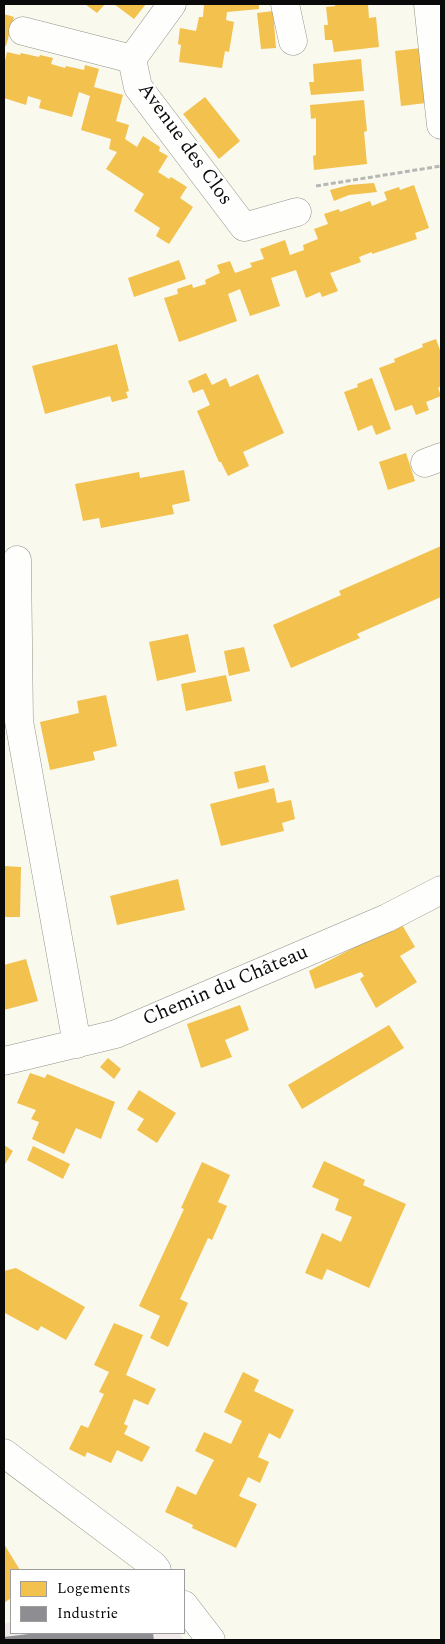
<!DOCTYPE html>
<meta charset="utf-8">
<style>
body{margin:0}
#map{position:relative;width:445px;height:1644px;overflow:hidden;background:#faf9ed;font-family:Spectral,serif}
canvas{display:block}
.frame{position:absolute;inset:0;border:5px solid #0a0a0a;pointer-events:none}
.legend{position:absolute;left:10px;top:1569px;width:175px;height:65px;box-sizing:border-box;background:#fff;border:1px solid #9d9d9d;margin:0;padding:6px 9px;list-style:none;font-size:15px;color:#0a0a0a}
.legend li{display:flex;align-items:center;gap:10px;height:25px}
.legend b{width:25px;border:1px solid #9d9d9d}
</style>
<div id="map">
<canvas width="445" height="1644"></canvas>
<div class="frame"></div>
<ul class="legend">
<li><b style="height:14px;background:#f2c14e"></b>Logements</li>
<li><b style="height:14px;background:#8d8d92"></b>Industrie</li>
</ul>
</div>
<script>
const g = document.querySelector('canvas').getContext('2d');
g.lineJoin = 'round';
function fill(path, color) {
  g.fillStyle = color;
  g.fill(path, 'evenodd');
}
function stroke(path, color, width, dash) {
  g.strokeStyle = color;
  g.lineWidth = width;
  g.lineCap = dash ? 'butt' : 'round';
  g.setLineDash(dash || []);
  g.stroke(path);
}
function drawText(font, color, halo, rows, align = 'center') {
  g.font = font + ' Spectral,serif';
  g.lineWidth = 5;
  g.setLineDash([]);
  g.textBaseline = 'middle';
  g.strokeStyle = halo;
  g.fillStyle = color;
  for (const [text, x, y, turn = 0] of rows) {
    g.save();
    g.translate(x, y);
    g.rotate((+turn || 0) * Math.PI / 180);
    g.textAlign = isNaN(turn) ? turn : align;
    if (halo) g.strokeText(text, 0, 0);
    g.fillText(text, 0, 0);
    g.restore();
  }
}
const industrial = new Path2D(`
 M11 1622V1633H179L184 1640H4V1624Z`);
const homes = new Path2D(`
 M85 4H105L97 13Z
 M114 4H146L134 19Z
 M204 4H259V9L227 12 226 20 234 22 229 52 225 51 222 68 179 62 181 45 178 44 180 28 196 31 199 17H203Z
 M335 4H368L369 18 376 17 379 47 334 52 332 40H325L324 25H328L326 7 335 6Z
 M273 11 276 48 261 49 257 13Z
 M4 14 14 17 6 46 4 45Z
 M421 48 426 103 401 106 395 51Z
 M7 52 20 55 21 53 39 57 40 55 53 58 51 64 65 68 66 66 84 70 85 65 99 69 94 87 123 95 116 121 129 125 125 139 137 147 143 136 160 147 159 151 168 156 158 172 169 179 171 177 187 187 180 198 193 207 169 244 156 236 160 228 134 211 144 194 106 169 117 152 109 149 111 139 81 130 90 96 79 92 72 117 39 108 41 100 28 96 26 105 4 98V65Z
 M361 59 364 91 311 95 309 82H314L313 64Z
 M205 97 240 141 219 159 183 114Z
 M364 100 367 131 364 132 367 164 314 170 313 156 316 155V118L311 119 310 105Z
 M374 183 377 192 349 195 334 201 330 190 349 185Z
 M414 185 429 228 415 233 417 239 372 254V252L359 257 361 262 330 273 338 291 322 297 320 292 306 298 296 270 271 278 280 306 250 316 240 289 228 294 237 321 179 342 164 298 178 294 177 289 192 284 193 288 206 284 205 280 220 273 217 265 230 261 235 273 252 267 250 263 264 259 260 249 285 240 290 255 304 250 303 245 318 239 314 229 328 224 324 214 339 209 340 212 370 201 372 206 387 200 384 192 399 187 400 190Z
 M179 260 186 279 134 297 128 278Z
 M436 339 441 353V386L438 388 441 396 426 402 429 410 416 415 412 405 395 411 379 368 395 362 394 359 423 347 422 344Z
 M117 344 129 391 126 392 128 398 112 402 110 396 45 414 32 366Z
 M206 373 212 385 226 378 230 387 258 374 284 433 243 452 249 466 228 476 221 462H219L197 411 210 405 203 389 193 393 188 381Z
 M372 378 391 429 376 435 372 425 358 431 344 392 358 387 357 384Z
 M406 453 415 481 388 490 379 462Z
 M184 470 190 501 172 505 174 514 101 528 99 518 83 521 75 484 139 472 140 478Z
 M441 546V597L359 633 357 634 360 638 291 668 273 625 341 595 339 591Z
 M188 634 196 672 157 681 149 642Z
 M244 647 250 671 229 676 224 651Z
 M226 675 232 701 186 711 181 684Z
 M106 695 117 746 93 752 95 760 50 770 40 722 79 713 77 701Z
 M265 765 269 782 238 789 234 772Z
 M274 788 277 803 291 800 295 819 282 823 284 831 221 846 210 804Z
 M4 866 21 867 20 917H4Z
 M178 879 185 910 117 925 110 896Z
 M401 923 415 947 400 956 417 982 376 1008 360 979 364 976 361 972 315 989 309 971Z
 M26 959 38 1001 4 1010V965Z
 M240 1005 249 1030 225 1040 232 1057 201 1068 187 1024Z
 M389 1025 404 1048 302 1109 288 1085Z
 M108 1058 121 1069 114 1079 100 1067Z
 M30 1073 45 1078 47 1074 115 1102 101 1139 76 1128 64 1154 32 1139 39 1122 31 1119 36 1110 17 1103Z
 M139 1090 176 1113 157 1143 137 1130 144 1119 127 1109Z
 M4 1145 13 1151 4 1166Z
 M33 1146 70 1164 63 1179 27 1160Z
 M324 1161 365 1180 363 1185 406 1204 369 1288 327 1269 322 1280 305 1273 322 1233 341 1242 352 1217 335 1210 339 1199 312 1187Z
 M202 1162 230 1175 218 1202 227 1206 212 1240 208 1238 180 1299 188 1303 168 1347 150 1338 160 1316 139 1306 184 1209 181 1208Z
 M16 1268 85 1307 66 1340 41 1326 38 1331 5 1313 4 1316V1271Z
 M114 1323 143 1335 126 1375 156 1389 148 1405 134 1399 124 1424 128 1426 124 1434 150 1447 142 1462 117 1450 111 1463 87 1452 85 1457 69 1449 81 1425 88 1428 104 1394 99 1392 109 1372 94 1365Z
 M243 1372 259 1380 254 1391 294 1410 280 1439 269 1433 258 1457 269 1462 260 1483 248 1477 239 1496 257 1504 236 1548 192 1528 193 1525 165 1512 177 1486 196 1495 204 1479 214 1460 195 1451 204 1432 231 1444 242 1421 224 1412Z
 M4 1544 20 1570H11V1598L4 1603Z`);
const industry = new Path2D(`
 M37 1633H153L154 1640H4V1637Z`);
const path = new Path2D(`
 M316 186 441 166`);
const minor = new Path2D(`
 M172 4 132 59 138 87 244 227 297 212
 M285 4 293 41
 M428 4 441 125
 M23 31 132 59
 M425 463 441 457
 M17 560 19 721 77 1044
 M4 1061 116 1034 387 918 441 890
 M4 1453 153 1565 157 1570
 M184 1605 211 1640`);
const streetNames = [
 ["Avenue des Clos",184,145,54],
 ["Chemin du Château",226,987,-23]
];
fill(industrial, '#f1eaeb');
fill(homes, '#f2c14e');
fill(industry, '#8d8d92');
stroke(minor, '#92928c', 29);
stroke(path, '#b7b7b5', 3, [5, 2.5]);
stroke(minor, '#fefefc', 28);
drawText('20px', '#0a0a0a', '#fff', streetNames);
</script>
